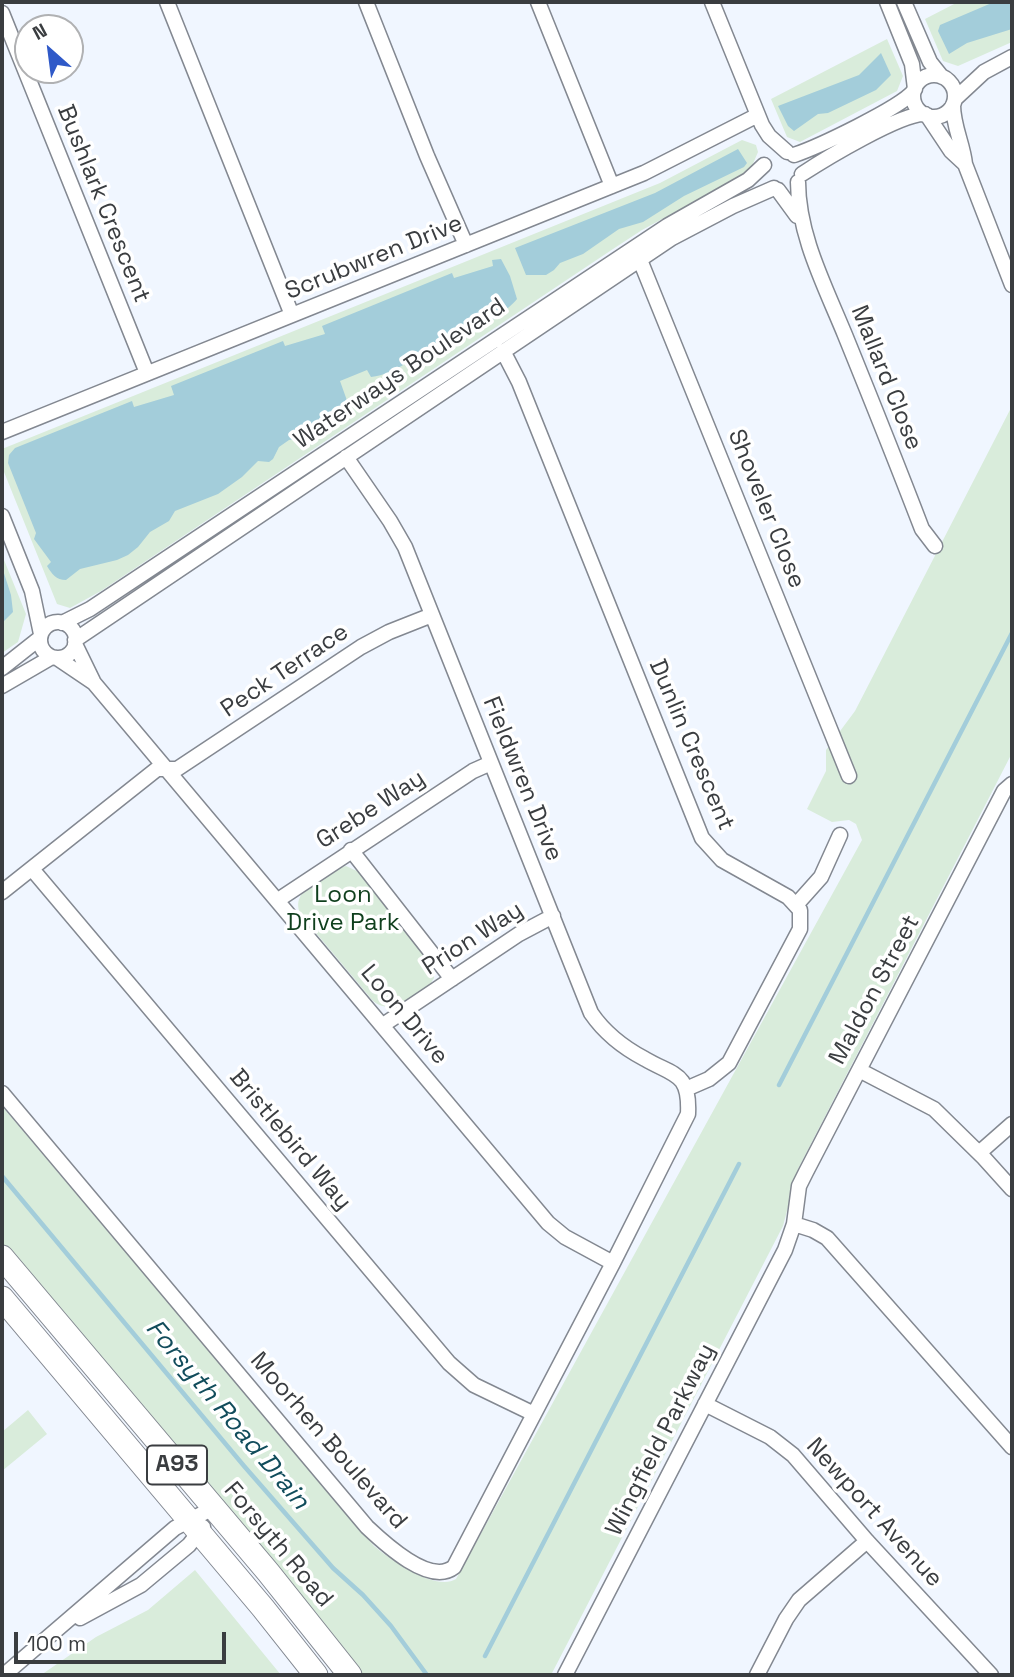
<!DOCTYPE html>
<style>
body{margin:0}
#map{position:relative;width:1014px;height:1677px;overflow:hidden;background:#f0f6ff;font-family:"Space Grotesk",sans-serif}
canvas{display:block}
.frame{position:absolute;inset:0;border:4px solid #3a3d40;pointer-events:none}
.north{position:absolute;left:14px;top:14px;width:70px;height:70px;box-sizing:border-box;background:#fff;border:2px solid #b0b1b3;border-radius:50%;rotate:332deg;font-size:19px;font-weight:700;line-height:28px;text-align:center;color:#3a3d40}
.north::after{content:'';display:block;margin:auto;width:24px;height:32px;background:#2f59c8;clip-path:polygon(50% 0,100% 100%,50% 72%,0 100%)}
.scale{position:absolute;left:14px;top:1632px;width:212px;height:32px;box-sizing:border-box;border:4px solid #3a3d40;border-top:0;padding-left:9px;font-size:21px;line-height:24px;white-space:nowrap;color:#3a3d40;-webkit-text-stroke:5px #fff;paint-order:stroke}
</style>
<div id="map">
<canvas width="1014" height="1677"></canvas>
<div class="frame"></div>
<div class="north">N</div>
<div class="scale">100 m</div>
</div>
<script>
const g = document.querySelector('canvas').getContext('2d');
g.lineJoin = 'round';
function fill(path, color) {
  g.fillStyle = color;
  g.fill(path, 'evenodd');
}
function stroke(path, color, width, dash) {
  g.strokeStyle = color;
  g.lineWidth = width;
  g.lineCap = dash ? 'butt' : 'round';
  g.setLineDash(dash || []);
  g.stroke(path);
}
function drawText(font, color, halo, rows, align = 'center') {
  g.font = font + ' "Space Grotesk",sans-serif';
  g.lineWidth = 7;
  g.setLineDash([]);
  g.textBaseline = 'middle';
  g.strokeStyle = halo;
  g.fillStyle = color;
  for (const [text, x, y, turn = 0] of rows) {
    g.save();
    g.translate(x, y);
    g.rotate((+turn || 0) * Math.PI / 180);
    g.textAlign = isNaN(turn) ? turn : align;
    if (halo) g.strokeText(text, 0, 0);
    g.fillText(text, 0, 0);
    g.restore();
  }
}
const green = new Path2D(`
 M958 2H1012V42L958 66 943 61 925 19Z
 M887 39 903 76 897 91 800 142 787 137 771 99Z
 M742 140 756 145 758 152 752 166 743 175 642 230 613 249 101 591 70 608 57 604 2 467V449L660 183Z
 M1012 406V753L798 1169 783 1226 551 1675H360L264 1556 2 1245V1106L374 1546C391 1560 436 1592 456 1579L862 840 856 824 849 820 832 822 807 809 826 771V750L855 711Z
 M2 555 26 614 18 642 2 653Z
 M346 866 359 872 434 967V978L431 983C416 997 392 1017 373 1001L300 914C298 908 297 903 300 897 304 887 335 869 346 866Z
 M28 1410 47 1434 2 1471V1432Z
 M195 1570 281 1675H41L96 1637 148 1610Z`);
const water = new Path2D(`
 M994 2H1012V29L967 43 949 54 938 31 940 25Z
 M881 53 891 75 876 90 828 113 818 114 794 131 788 126 778 106 859 75Z
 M738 149 747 163 744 167 684 196 643 222 619 229 583 254 560 263 554 270 546 275H526L515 248 655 193Z
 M501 259 510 276 517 299C511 307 480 331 469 334 458 338 450 336 438 342 416 355 397 374 371 377L367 370 340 381 350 409 323 422 317 432 311 436 289 440 279 447 273 459 269 462 258 461 242 477 218 494 175 511 169 521 150 532 138 547 128 555 117 560 80 569 66 580C56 580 52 574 47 566L51 562 34 539 36 533 8 463 9 455 15 448 132 401 134 407 174 395 171 386 283 341 285 346 325 334 322 326 452 273 454 278 493 266 492 260Z
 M2 567 11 595 13 612 2 623Z`);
const stream = new Path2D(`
 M779 1085 1012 633
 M2 1176 244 1466 333 1568 363 1595 391 1626 427 1675
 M485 1656 739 1164`);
const minor = new Path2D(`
 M167 2 292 315
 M366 2 427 156 466 245
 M538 2 612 186
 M712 2 762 125 769 136 787 152
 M887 2 912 64 915 89
 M904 2 930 62 942 77
 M2 13 147 373
 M913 96a21 21 0 1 1 42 0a21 21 0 1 1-42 0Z
 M955 99 984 72 1012 57
 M953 105C953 126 963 144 965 164L1012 285
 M927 115 951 151 965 164
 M794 155C818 147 900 108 914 91
 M802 174C825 159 901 113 925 114
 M798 182C798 235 825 286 845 335 871 399 897 464 922 529L935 546
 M778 190 797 216
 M640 260 849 776
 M503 351 519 382 702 838 722 860 788 897 800 910V929L729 1063 709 1079 686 1089
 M2 432 644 173 758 115
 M2 516 32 591 41 634
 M40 640a18 18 0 1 1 36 0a18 18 0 1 1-36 0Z
 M62 623 90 609 667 226 748 180 764 165
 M75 640 672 238 733 206 774 188
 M75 644 93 681
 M57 658 94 683 548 1223 565 1237 613 1263
 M2 668 40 638
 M2 686 52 657
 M351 850 452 979
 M32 869 449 1363 474 1385 534 1414
 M2 892 157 769H177L361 647 389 632 432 615
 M278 900 473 771 491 763
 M796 905 821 877 840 835
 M383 1025 519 934 553 916
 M859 1070 934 1109 984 1158 1012 1189
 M2 1093 367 1527C385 1544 430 1586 454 1567L613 1263 688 1114C690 1072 674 1076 645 1059 624 1048 604 1032 591 1013L405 547 390 521 346 457
 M979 1153 1012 1124
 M794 1224 813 1230 827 1238 1012 1447
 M705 1404 770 1437 793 1455 867 1541 991 1675
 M80 1618 141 1585 189 1545 203 1527
 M4 1675 175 1528 213 1508
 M565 1675 785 1250 794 1224 799 1186 806 1172 1004 791 1012 784
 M757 1675 786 1619 799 1600 867 1541`);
const trunk = new Path2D(`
 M2 1257 268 1572 350 1675
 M2 1298 263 1608 316 1675`);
const shields = [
 [177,1465,60]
];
const shieldNames = [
 ["A93",177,1465]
];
const streetNames = [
 ["Bushlark Crescent",103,204,68],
 ["Scrubwren Drive",374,258,-22],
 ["Waterways Boulevard",400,374,-34],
 ["Mallard Close",886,378,68],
 ["Shoveler Close",766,509,68],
 ["Peck Terrace",285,671,-34],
 ["Dunlin Crescent",691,745,67],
 ["Fieldwren Drive",522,779,68],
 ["Grebe Way",371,810,-33],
 ["Prion Way",473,939,-33],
 ["Maldon Street",875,990,-62],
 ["Loon Drive",404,1015,50],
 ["Bristlebird Way",290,1140,50],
 ["Wingfield Parkway",661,1440,-63],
 ["Moorhen Boulevard",328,1441,49],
 ["Newport Avenue",874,1513,48],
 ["Forsyth Road",278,1545,50]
];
const parkNames = [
 ["Loon",343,895],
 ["Drive Park",343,923]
];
const waterNames = [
 ["Forsyth Road Drain",227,1415,50]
];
fill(green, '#d9ecdb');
fill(water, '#a3cdda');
stroke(stream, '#a3cdda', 4.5);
stroke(minor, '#838891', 17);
stroke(trunk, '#838891', 25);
stroke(minor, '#fff', 14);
stroke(trunk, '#fff', 23);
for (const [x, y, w] of shields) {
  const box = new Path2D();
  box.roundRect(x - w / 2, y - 19.5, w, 39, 5);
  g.fillStyle = '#fff';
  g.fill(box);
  stroke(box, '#3a3d40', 2);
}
drawText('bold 23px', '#3a3d40', null, shieldNames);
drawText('24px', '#3a3d40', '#fff', streetNames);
drawText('24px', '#0f3f1d', '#fff', parkNames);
drawText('italic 26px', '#114c5b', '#fff', waterNames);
</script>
